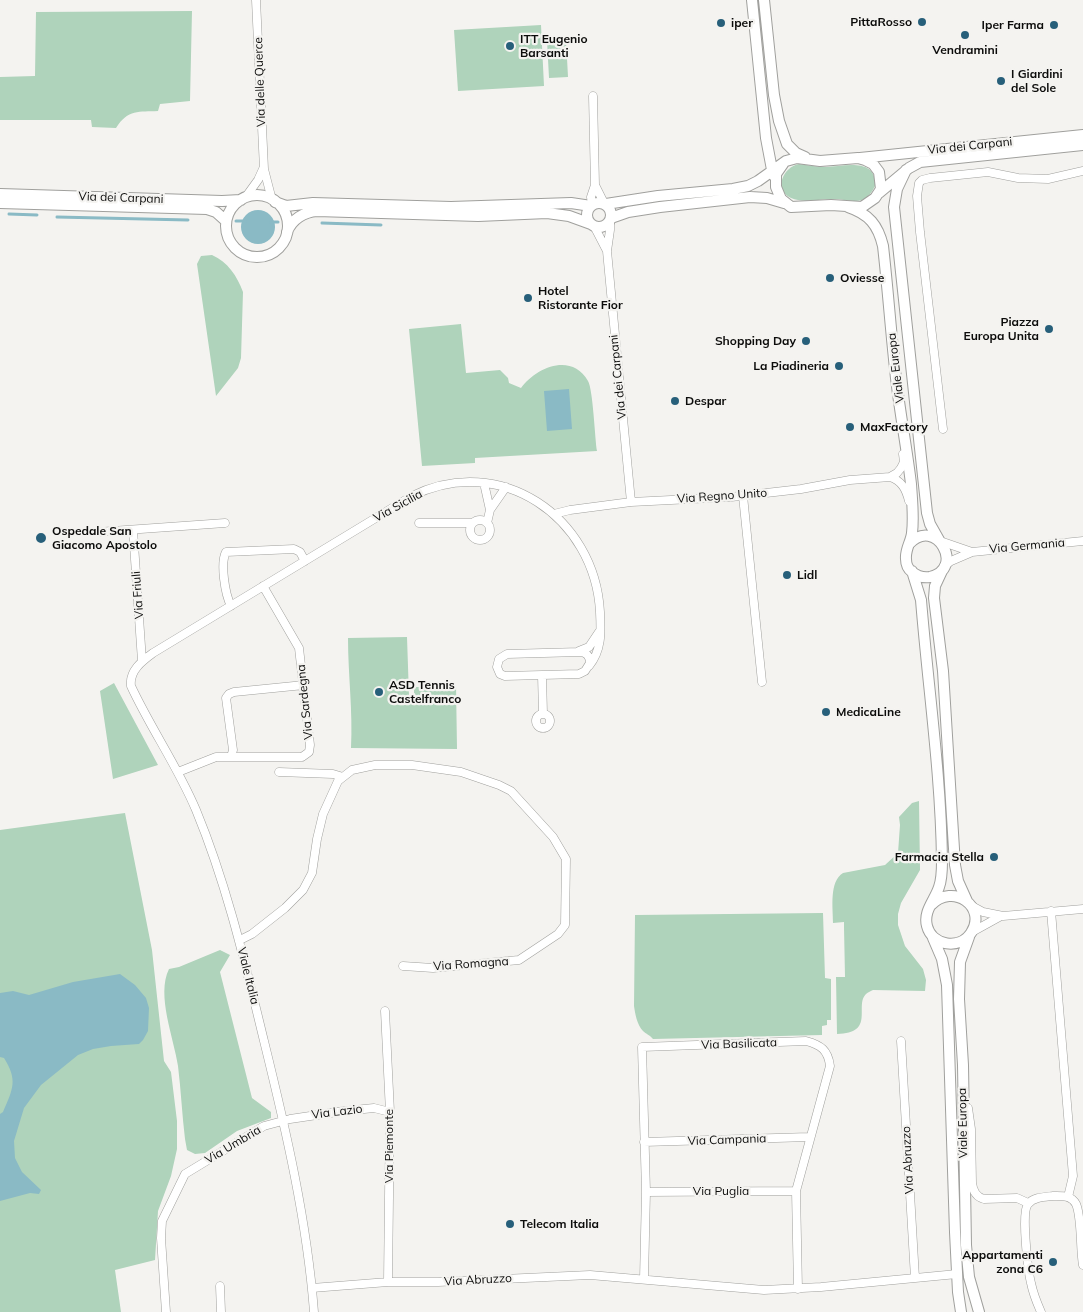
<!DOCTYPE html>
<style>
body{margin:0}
canvas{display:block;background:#f4f3f0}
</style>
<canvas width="1083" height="1312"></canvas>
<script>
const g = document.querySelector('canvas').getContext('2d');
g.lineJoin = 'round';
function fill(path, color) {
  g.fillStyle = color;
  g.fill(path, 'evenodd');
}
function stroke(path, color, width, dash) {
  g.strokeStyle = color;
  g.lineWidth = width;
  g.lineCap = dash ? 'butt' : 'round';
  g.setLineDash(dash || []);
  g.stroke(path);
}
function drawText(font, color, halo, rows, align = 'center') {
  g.font = font + ' Mulish,sans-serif';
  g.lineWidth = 4.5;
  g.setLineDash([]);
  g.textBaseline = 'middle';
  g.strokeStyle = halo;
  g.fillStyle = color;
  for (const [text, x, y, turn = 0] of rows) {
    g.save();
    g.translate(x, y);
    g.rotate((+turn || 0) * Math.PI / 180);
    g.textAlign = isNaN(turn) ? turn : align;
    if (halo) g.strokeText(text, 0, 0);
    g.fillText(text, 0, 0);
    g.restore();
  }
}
const green = new Path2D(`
 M192 11 190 101 160 104 158 111C139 112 128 109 116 128L92 127 91 120H0V77L35 76 36 12Z
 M541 25 544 86 458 91 454 30Z
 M566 39 568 77 549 78 547 40Z
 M799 164C808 165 817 167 826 167 844 166 877 157 875 186 872 192 868 198 862 200 853 203 843 199 834 199 821 198 804 204 791 198 773 190 783 167 799 164Z
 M212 255C228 262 237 276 243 292L241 358 238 368 216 396 197 264 201 256Z
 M461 324 466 373 500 370 508 378 509 383 521 388C536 367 572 352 588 381 593 389 595 439 597 451L475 458V463L422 466 409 329Z
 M407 637 409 696H414V687H426V683L456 684 457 749 351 748C353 711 348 675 348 638Z
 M114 683 158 765 113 779 100 691Z
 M919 801 920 870 901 903 898 914V925L905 946 923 969 926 980 925 991 873 990C871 991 868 992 866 994 854 1006 876 1033 837 1034L836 977H845L844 927V922L833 923C833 907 829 882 843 873L885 865 898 853 900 825 899 817 912 803Z
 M125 813 152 950 164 1061 171 1072 177 1121V1149L171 1176 158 1211 155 1260 115 1270 121 1312H0V830Z
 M823 913 825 978 831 979V1020H827V1025L822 1026V1035L653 1039C650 1035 646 1034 643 1031 637 1025 635 1013 634 1006L635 915Z
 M220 950 230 955 220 972 252 1098 271 1112V1118L237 1131 205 1153 195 1154 187 1150 185 1139C182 1115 181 1090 178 1066 174 1038 156 995 169 969L179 967Z`);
const water = new Path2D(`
 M241 227a17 17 0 1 1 34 0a17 17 0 1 1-34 0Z
 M569 389 572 429 547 431 544 391Z
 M120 974 135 985 146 998 149 1008 148 1031 143 1040 139 1044 111 1046 93 1049 78 1055 41 1085 24 1108 14 1141 15 1158 22 1172 41 1190 39 1194 30 1193 0 1201V1114L3 1112C13 1089 18 1080 4 1058L0 1057V993L13 991 29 995 73 982Z`);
const stream = new Path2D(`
 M9 214 37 215
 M57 217 188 220
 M236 221H245
 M271 222H278
 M322 223 381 225`);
const minor = new Path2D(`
 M256 0 264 169 272 200
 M595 185 604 203
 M245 198 258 180 263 169
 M592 205 591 197 595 185 593 96
 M610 221V230L607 251 631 502
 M594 226 607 251
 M943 429 920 232 917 196 919 183 922 180 930 178 988 172 1018 178 1048 179 1083 171
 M890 477C902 481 906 489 909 501
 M484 483 490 510 487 523
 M743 496 762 682
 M490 510 506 487
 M554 514 570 510 631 502 731 497 801 489 850 480 890 477 897 473 901 468 904 462 903 454
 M470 530a10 10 0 1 1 20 0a10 10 0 1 1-20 0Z
 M419 523H472
 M133 530 142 661
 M98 532 225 523
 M940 541 972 552
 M944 566 951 561 972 552 1083 541
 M231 606C225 594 220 563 226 552L294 549 300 552 305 561
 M579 651 589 647 599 632
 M580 652C586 652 590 656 590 663L585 671 579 674 505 676 500 674 497 667 499 659 507 654Z
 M542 675 543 714
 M536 721a7 7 0 1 1 14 0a7 7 0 1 1-14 0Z
 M231 757 233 750 226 698 229 694 234 692 304 685
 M178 772 216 757H302L309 752 310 745 299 648 263 586
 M279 772 333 774 343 777
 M970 905 983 912 1003 916 1083 909
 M1051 911 1073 1176 1068 1197
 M972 932 1001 916
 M240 940 252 934 285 908 303 890 312 873 317 839 323 814 338 781 352 770 375 765H412L461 772 499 785 511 791 553 837 566 859 565 925 558 934 519 960 433 968 403 966
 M385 1011 390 1112 388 1282
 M901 1041 915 1278
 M968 1108 971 1129 972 1183C973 1191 976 1197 984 1199L1017 1198 1028 1203
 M644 1142 809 1137
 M646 1192 796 1191
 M644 1279 646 1192 642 1047 806 1041C821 1045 828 1050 830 1066L796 1191 798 1289
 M220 1286 221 1312
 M312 1288 388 1282H438L590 1275 764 1290 821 1287 957 1274
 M166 1312 161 1238 162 1221 185 1174 264 1126 290 1119 344 1111 374 1108 390 1112
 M314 1312C307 1221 286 1130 264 1041 245 963 227 885 196 810 178 767 151 729 131 686 129 671 142 661 153 653L412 496C500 452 595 517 600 612 601 632 602 650 589 666
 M1041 1312C1037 1303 1033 1293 1031 1283 1028 1271 1021 1212 1028 1204 1034 1197 1044 1197 1053 1196 1062 1196 1071 1195 1076 1204 1082 1217 1080 1250 1083 1265`);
const tertiary = new Path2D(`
 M752 0 766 138 773 175
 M764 0 774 95 779 121 787 144 796 153 805 157
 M860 158 1083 135
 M906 170 897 189 894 207 927 513 930 524 939 540
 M879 193 909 168 920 162 1083 145
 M0 194 222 201 241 200
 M226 226a31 31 0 1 1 62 0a31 31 0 1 1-62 0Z
 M275 202 286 206 313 203 451 207 571 203 591 206
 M587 215a12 12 0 1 1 24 0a12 12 0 1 1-24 0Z
 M0 203 207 209 216 212 226 221
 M606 204 658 196 733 189 748 186 758 181 786 161 797 158 820 161 858 158 865 160 873 164 879 172 881 189 875 198 862 207 831 205 791 207 781 199 776 187V174L783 164
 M848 207C869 214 878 225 883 246 888 290 891 334 896 378 900 414 907 449 911 484 912 500 914 517 912 533 911 542 905 549 906 559 906 564 908 569 912 572 917 576 924 578 930 577 966 569 936 515 909 544
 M611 218 628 212 660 207 750 197 767 198 784 203
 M287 232C292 219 304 212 317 211L478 216 547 213 569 216 591 224
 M912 571 921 600C928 687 941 774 942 861 942 870 942 879 939 887 935 900 923 911 927 926 932 946 960 950 971 933 988 907 953 882 931 905
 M942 571 935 586 934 598 943 671 955 865 958 881 967 901
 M969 937 960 962 959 999 963 1065 966 1245 969 1277 979 1312
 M933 938 942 959 947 985 955 1232 958 1292 961 1312`);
const markers = [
 [922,22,5,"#275f7a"],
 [721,23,5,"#275f7a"],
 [1054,25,5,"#275f7a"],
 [965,35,5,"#275f7a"],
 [510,46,5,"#275f7a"],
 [1001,81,5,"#275f7a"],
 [830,278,5,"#275f7a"],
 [528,298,5,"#275f7a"],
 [1049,329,5,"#275f7a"],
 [806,341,5,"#275f7a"],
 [839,366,5,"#275f7a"],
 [675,401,5,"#275f7a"],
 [850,427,5,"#275f7a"],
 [41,538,6,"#275f7a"],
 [787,575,5,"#275f7a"],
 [379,692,5,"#275f7a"],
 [826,712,5,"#275f7a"],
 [994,857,5,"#275f7a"],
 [510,1224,5,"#275f7a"],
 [1053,1262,5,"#275f7a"]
];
const poiNames = [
 ["PittaRosso",912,22,"right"],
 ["iper",731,23],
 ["Iper Farma",1044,25,"right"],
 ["ITT Eugenio",520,39],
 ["Barsanti",520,53],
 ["Vendramini",965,50,"center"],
 ["I Giardini",1011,74],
 ["del Sole",1011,88],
 ["Oviesse",840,278],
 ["Hotel",538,291],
 ["Ristorante Fior",538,305],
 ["Piazza",1039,322,"right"],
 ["Europa Unita",1039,336,"right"],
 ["Shopping Day",796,341,"right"],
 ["La Piadineria",829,366,"right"],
 ["Despar",685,401],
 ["MaxFactory",860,427],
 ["Ospedale San",52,531],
 ["Giacomo Apostolo",52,545],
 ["Lidl",797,575],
 ["ASD Tennis",389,685],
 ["Castelfranco",389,699],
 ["MedicaLine",836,712],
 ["Farmacia Stella",984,857,"right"],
 ["Telecom Italia",520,1224],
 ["Appartamenti",1043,1255,"right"],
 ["zona C6",1043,1269,"right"]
];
const streetNames = [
 ["Via delle Querce",260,82,-92],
 ["Via dei Carpani",970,146,-6],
 ["Via dei Carpani",121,198,2],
 ["Viale Europa",896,368,-97],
 ["Via dei Carpani",618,377,-96],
 ["Via Regno Unito",722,496,-4],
 ["Via Sicilia",398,506,-29],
 ["Via Germania",1027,546,-5],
 ["Via Friuli",138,595,-94],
 ["Via Sardegna",305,702,-96],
 ["Via Romagna",471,964,-4],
 ["Viale Italia",248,976,76],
 ["Via Basilicata",739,1044,-2],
 ["Via Lazio",337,1112,-7],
 ["Viale Europa",963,1123,-91],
 ["Via Campania",727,1140,-2],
 ["Via Umbria",233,1145,-31],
 ["Via Piemonte",389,1146,-90],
 ["Via Abruzzo",908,1160,-93],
 ["Via Puglia",721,1191],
 ["Via Abruzzo",478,1280,-3]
];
fill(green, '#afd3bb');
fill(water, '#8abac5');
stroke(stream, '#8abac5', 3);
stroke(minor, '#a0a09d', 9);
stroke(tertiary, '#a0a09d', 12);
stroke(minor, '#fff', 8);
stroke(tertiary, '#fff', 10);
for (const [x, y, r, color] of markers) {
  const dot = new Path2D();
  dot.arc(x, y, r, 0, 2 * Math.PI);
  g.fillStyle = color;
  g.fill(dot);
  stroke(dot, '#f4f3f0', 2);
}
drawText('bold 12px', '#0c0c0b', '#f4f3f0', poiNames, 'left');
drawText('12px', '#0c0c0b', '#f4f3f0', streetNames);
</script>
